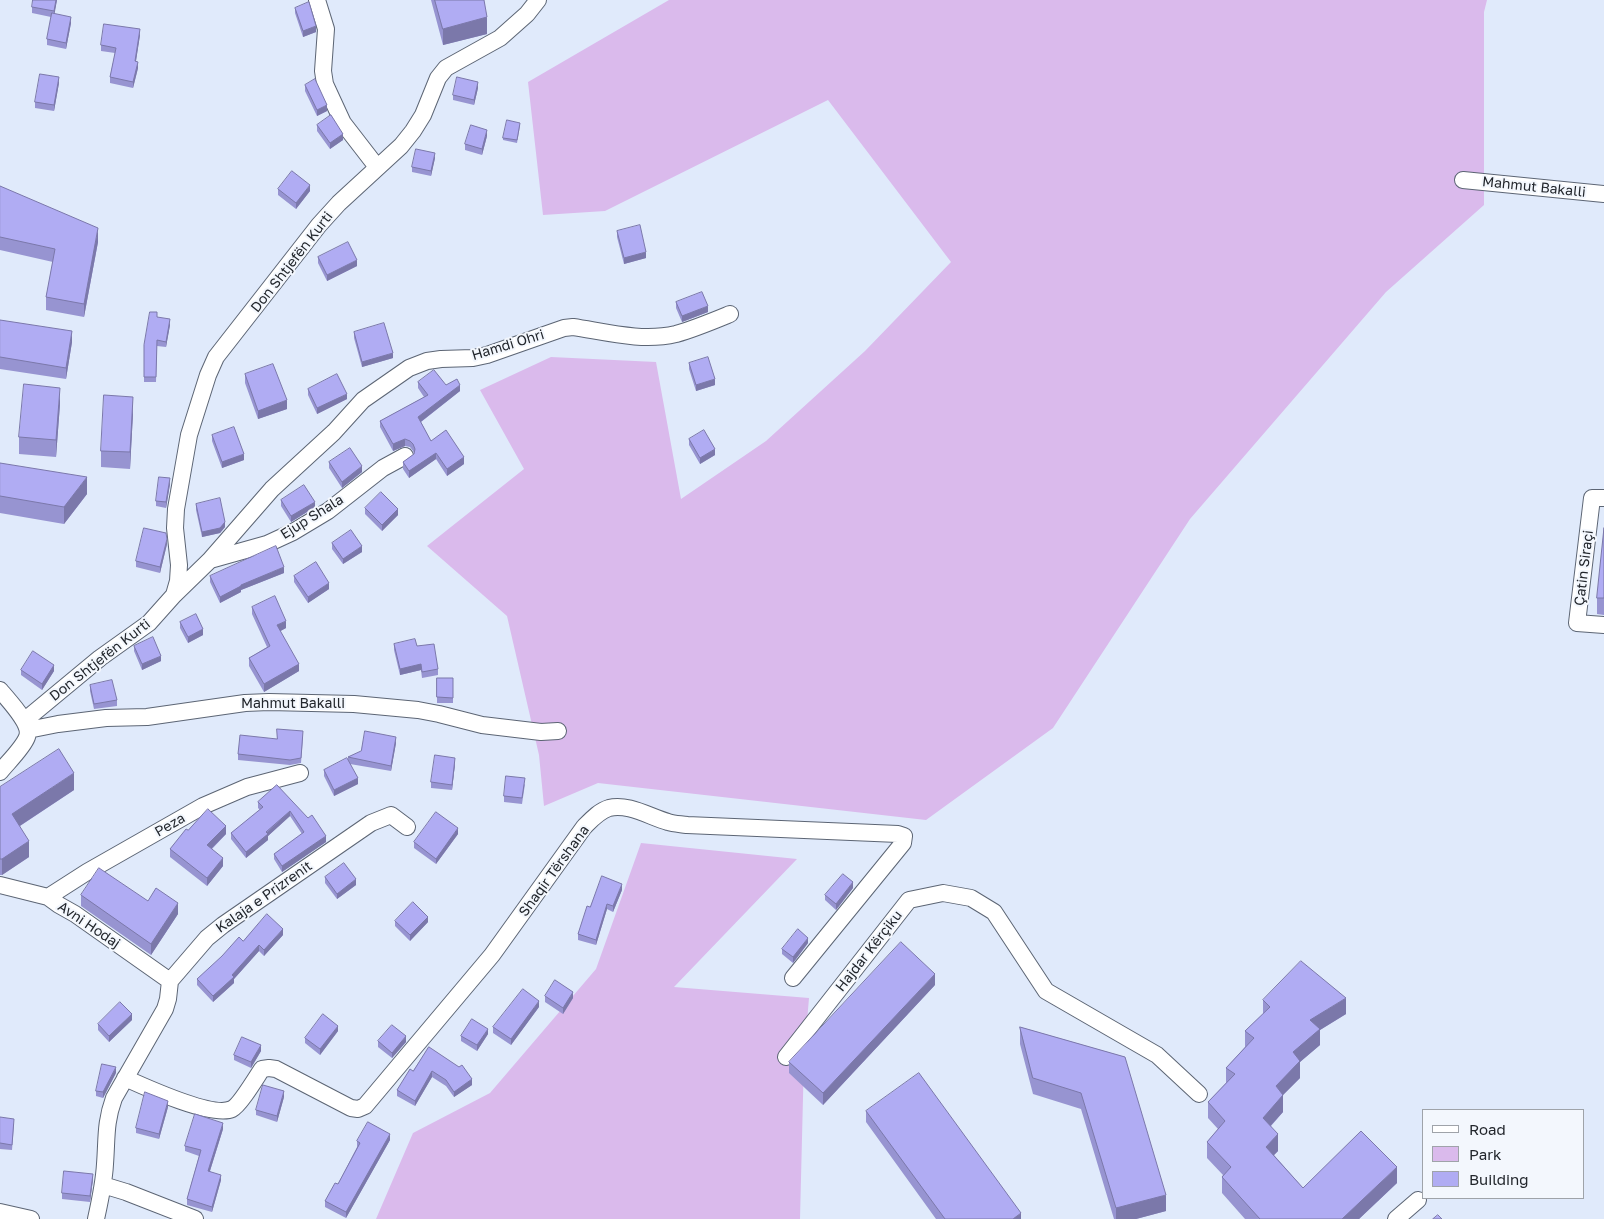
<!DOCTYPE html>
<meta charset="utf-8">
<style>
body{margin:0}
#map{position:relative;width:1604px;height:1219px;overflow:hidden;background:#e0eafb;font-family:"Golos Text",sans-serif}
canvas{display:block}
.legend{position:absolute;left:1422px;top:1109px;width:162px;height:90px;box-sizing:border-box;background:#f3f7fd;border:1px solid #9fa3a9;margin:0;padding:6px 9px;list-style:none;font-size:15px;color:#22262c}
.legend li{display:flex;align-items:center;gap:10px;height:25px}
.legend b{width:25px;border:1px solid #9fa3a9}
</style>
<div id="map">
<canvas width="1604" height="1219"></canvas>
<ul class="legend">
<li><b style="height:6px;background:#fff"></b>Road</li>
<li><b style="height:14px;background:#dabaec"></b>Park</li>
<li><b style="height:14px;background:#b0acf3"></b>Building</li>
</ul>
</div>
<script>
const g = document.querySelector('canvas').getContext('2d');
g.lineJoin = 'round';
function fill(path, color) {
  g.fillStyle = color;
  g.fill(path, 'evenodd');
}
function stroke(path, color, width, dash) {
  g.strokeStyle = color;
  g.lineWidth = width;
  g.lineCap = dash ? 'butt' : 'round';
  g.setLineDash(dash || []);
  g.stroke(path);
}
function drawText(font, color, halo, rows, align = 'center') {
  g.font = font + ' "Golos Text",sans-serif';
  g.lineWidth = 4;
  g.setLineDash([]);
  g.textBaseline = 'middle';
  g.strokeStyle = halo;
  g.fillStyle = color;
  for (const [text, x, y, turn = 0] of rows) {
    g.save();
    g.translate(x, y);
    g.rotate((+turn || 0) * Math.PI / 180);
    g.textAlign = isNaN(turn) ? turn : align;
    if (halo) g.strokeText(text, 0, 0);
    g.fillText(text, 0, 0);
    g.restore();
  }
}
const green = new Path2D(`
 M669 0H1487L1484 12V205L1386 292 1190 519 1053 728 926 820 598 783 544 806 539 755 507 616 427 546 524 469 480 390 551 357 656 362 681 499 766 441 865 351 951 262 828 100 605 211 543 215 528 82Z
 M641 843 797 859 674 987 809 998 804 1057 800 1219H376L413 1133 490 1093 596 969Z`);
const minor = new Path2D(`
 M317 0 326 29 323 71 325 84 343 123 377 167
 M1463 180 1604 194
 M1604 498H1592L1577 623 1604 625
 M210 560 267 544 293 532 328 511 383 468 405 456
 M174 595 178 581 179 565 175 528 176 509 189 435 208 375 216 357 319 225 339 203 401 146 413 131 423 115 438 78 446 68 500 38 527 14 538 0
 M0 690C8 700 32 724 27 737 23 748 7 763 0 772
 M24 721 100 658 149 623 174 595 210 560 272 489 334 432 363 400 409 368 427 361 441 359 473 358 487 355 564 328 573 327C606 332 642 342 676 334 694 329 713 321 730 314
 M28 730 58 724 106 718 147 717 245 703 269 702 354 704 418 710 439 714 482 725 541 732 558 731
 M0 885 48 897 59 905 75 914 170 981
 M48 897 87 872 203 806 247 787 300 773
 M786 1057 909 900 943 893 971 898 994 912 1046 991 1157 1055 1199 1094
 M125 1078C145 1087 213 1118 232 1109 240 1105 256 1078 262 1069L269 1068 276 1069 351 1108 358 1109 365 1106 492 955 584 827C591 820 599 811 609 808 628 803 650 817 668 822 674 824 681 824 687 825L898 834 904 836 903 843 793 978
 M103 1185 126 1192 195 1219
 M0 1212 31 1219
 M96 1219C100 1201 104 1183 105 1164 107 1138 105 1123 114 1098L165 1009 168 999 170 981 207 938 223 925 371 823 391 815 407 827
 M1396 1219 1418 1200`);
const wall = new Path2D(`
 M57 0 54 14 71 23 66 49 47 45V39L51 17 32 13V7Z
 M431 0H484L487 34 443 45Z
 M295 8 316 32 303 37 295 13Z
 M140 35 136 61 138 68 133 88 110 83V77L115 53 101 51V45Z
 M59 83 54 111 35 108V102Z
 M305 85 327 111 317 116 305 91Z
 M478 88 474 105 453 100V95Z
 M317 125 343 140 330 149 317 131Z
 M520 126 517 143 503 140V138Z
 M487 136 482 155 465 150V144Z
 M435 158 431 176 412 172V167Z
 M0 186 98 242 84 317 46 310V297L53 262 0 250Z
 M278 189 310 191 296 209 278 195Z
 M617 231 646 258 624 264 617 237Z
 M318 257 357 266 327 281 318 263Z
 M676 302 708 312 682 322 676 308Z
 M157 317 170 325 166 347 157 346 156 382H144V345Z
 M0 320 72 342 66 379 0 369Z
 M354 332 393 358 362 367 354 338Z
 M689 363 715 385 696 391 689 369Z
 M245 374 287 409 258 419 245 383Z
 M418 382 446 385 460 391 421 422 431 441 464 464 447 476 436 459 409 478 403 469V462L414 454 413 451 410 447 405 446 393 451 380 427V421L424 397 418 388Z
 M308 389 347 399 317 414 308 395Z
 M60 404 56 457 19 454V437Z
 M133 413 130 469 101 467V451Z
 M212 435 244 460 222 468 212 441Z
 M689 439 715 455 700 464 689 445Z
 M329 462 362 472 342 488 329 468Z
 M0 463 87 494 64 524 0 513Z
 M170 484 166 508 156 506V501Z
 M281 500 315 507 291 522 281 506Z
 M196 504 225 527 220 533 202 537 196 510Z
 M365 508 398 515 382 531 365 514Z
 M1604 528V615L1597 614V598Z
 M332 543 362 552 343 564 332 549Z
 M167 544 160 573 136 567V561Z
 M284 573 241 590V592L220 603 210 582V576Z
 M294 576 329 589 308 603 294 582Z
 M252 607 286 628 280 631 299 671 264 692 249 666V658L267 647 252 614Z
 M180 622 203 635 188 643 180 628Z
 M394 644 417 646 438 669V675L422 678 421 670 400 675 394 650Z
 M134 646 161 661 142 670 134 651Z
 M21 670 54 671 42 690 21 675Z
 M437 678H453V703H437Z
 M90 685 117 700V706L94 709 90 691Z
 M303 737 301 763 290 765 238 760V754L277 739Z
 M396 743 391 771 350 764 358 784 334 796 324 776V770L348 759V757Z
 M455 764 452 790 431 788V782Z
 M525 784 522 804 504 802V796Z
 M277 785 326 842 282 872 274 859V854L302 834 290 816 268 836V840L246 858 231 839V833L260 810 258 808V802Z
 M0 787 74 790 20 826 29 857 2 875H0Z
 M188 830 226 834 212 849 223 866 207 886 170 857V849Z
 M458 834 436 864 414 848V842Z
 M325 877 356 885 337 899 325 883Z
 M853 888 836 910 825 900V895Z
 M622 890 613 912 607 909 596 945 578 940V934L590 907Z
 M81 895 148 901 178 914 151 955 81 906Z
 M395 921 428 922 410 941 395 926Z
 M283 935 264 956 259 951 234 979V983L213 1002 197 985V979L243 941Z
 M808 943 793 963 782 954V949Z
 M935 985 823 1105 789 1073V1062Z
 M545 996 573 998 563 1014 545 1002Z
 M1263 1000 1346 1014 1320 1030V1045L1300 1062V1078L1283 1095V1112L1271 1126 1278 1151 1274 1155 1303 1188 1397 1183 1359 1219H1245L1222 1193V1177L1223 1175 1207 1158V1142L1218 1129 1208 1118V1102L1226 1083V1068L1245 1047V1031L1263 1014Z
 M539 1007 511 1045 493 1033V1027Z
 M132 1020 109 1042 98 1030V1024Z
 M1020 1027 1125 1057 1166 1211 1136 1219H1114L1081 1109 1033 1094 1020 1044Z
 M338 1031 320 1055 305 1043V1038Z
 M488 1034 477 1051 461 1041V1036Z
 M378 1041 406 1042 392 1058 378 1047Z
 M429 1047 472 1085 454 1097 446 1086 432 1077 415 1106 397 1096V1090L413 1071Z
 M261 1051 251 1068 234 1060V1055Z
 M116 1073 103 1098 96 1096V1091Z
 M284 1097 277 1122 256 1115V1110Z
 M168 1107 159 1139 136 1133V1128Z
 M866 1111 1021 1219H936L866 1122Z
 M0 1117 14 1124 12 1150 0 1149Z
 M223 1129 210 1171 221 1180 212 1212 187 1205V1199L199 1156 185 1151V1146Z
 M390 1140 346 1218 325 1207V1201L338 1184 357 1147V1141Z
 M93 1179 90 1202 62 1199V1193Z`);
const shadedWall = new Path2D(`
 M56 0H57L54 17V11Z
 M71 17V23L66 49V43Z
 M487 17V34L443 45V29Z
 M316 26V32L303 37V31Z
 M140 29V35L135 67V61Z
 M138 62V68L133 88V82Z
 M59 77V83L54 111V105Z
 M478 82V88L474 105V100Z
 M327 105V111L317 116V110Z
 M487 130V136L482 155V149Z
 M343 134V140L330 149V143Z
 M435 153V158L431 176V171Z
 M310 185V191L296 209V203Z
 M98 228V242L84 317V304Z
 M646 252V258L624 264V258Z
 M357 260V266L327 281V275Z
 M708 306V312L682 322V316Z
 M170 319V325L166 347V342Z
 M72 331V342L66 379V368Z
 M393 353V358L362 367V362Z
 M715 379V385L696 391V385Z
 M460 385V391L418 424V417Z
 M60 388V404L56 457V440Z
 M347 394V399L317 414V408Z
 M133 397V413L130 469V452Z
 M287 400V409L258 419V411Z
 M405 439V446L393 451V444Z
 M715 449V455L700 464V458Z
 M436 453V459L409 478V471Z
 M244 454V460L222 468V462Z
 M464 457V464L447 476V469Z
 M362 466V472L342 488V482Z
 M87 477V494L64 524V507Z
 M170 478V484L166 508V502Z
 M315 502V507L291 522V516Z
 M398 509V515L382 531V525Z
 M225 522V527L220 533 202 537V532Z
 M167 539V544L160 573V567Z
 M362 546V552L343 564V559Z
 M284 567V573L241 590V592L220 603V597L241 585Z
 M329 583V589L308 603V597Z
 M286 621V628L277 633V625Z
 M203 629V635L188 643V637Z
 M161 656V661L142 670V664Z
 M299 664V671L264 692V684Z
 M421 664V670L400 675V669Z
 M54 665V671L42 690V684Z
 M396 737V743L391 771V766Z
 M455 758V764L452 790V785Z
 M74 773V790L12 831V814Z
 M358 778V784L334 796V790Z
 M290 811V816L268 836V840L246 858V852Z
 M226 826V834L207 853V845Z
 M458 828V834L436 864V859Z
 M326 836V842L282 872V866Z
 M29 841V857L2 875V859Z
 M223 858V866L207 886V878Z
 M356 879V885L337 899V894Z
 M853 882V888L836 910V904Z
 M622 884V890L613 912V906Z
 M178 903V914L151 955V944Z
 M607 904V909L596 945V940Z
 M428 917V922L410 941V935Z
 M283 929V935L264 956V950Z
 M808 938V943L793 963V957Z
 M259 945V951L234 979V983L213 1002V996Z
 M935 974V985L823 1105V1093Z
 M573 992V998L563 1014V1008Z
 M1346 998V1014L1320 1030V1045L1300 1062V1078L1283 1095V1112L1263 1134V1118L1276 1086 1310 1020Z
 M539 1001V1007L511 1045V1039Z
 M132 1014V1020L109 1042V1036Z
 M338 1026V1031L320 1055V1049Z
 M488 1029V1034L477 1051V1045Z
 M406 1036V1042L392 1058V1053Z
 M261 1045V1051L251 1068V1062Z
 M116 1067V1073L103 1098V1092Z
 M432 1071V1077L415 1106V1101Z
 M472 1079V1085L454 1097V1092Z
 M284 1091V1097L277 1122V1116Z
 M168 1101V1107L159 1139V1134Z
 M223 1123V1129L208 1177V1171Z
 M390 1134V1140L346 1218V1212Z
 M1278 1134V1151L1266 1163V1147Z
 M1397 1167V1183L1359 1219H1342Z
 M93 1174V1179L90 1202V1196Z
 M221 1175V1180L212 1212V1207Z
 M1166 1195V1211L1136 1219H1116V1208Z
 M1021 1213V1219H1013Z`);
const building = new Path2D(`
 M33 0H56L54 11 32 7Z
 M435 0H484L487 17 443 29Z
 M309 2 316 26 303 31 295 8Z
 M52 13 71 17 66 43 47 39Z
 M104 24 140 29 135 61 138 62 133 82 110 77 116 48 101 45Z
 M40 74 59 77 54 105 35 102Z
 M457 77 478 82 474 100 453 95Z
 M315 79 327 105 317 110 305 85Z
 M331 115 343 134 330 143 317 125Z
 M507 120 520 123 517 140 503 138Z
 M471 125 487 130 482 149 465 144Z
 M416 149 435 153 431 171 412 167Z
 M292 171 310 185 296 203 278 189Z
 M0 186 98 228 84 304 46 297 55 249 0 237Z
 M640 225 646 252 624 258 617 231Z
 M348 242 357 260 327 275 318 257Z
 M702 292 708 306 682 316 676 302Z
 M150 312H157V317L170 319 166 342 157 340 156 377H144V345Z
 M0 320 72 331 66 368 0 357Z
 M384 323 393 353 362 362 354 332Z
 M708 357 715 379 696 385 689 363Z
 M273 364 287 400 258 411 245 374Z
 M434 370 446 385 457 379 460 385 418 417 431 441 446 430 464 457 447 469 436 453 409 471 403 462 414 454 415 449 413 444 410 441 405 439 393 444 380 421 428 395 418 382Z
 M337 374 347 394 317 408 308 389Z
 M24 384 60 388 56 440 19 437Z
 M104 395 133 397 130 452 101 451Z
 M234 427 244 454 222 462 212 435Z
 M704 430 715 449 700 458 689 439Z
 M350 448 362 466 342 482 329 462Z
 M0 463 87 477 64 507 0 496Z
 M159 477 170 478 166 502 156 501Z
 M304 485 315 502 291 516 281 500Z
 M381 492 398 509 382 525 365 508Z
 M220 498 225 522 220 528 202 532 196 504Z
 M144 528 166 533 167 539 160 567 136 561Z
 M1604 528V598H1597Z
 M351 530 362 546 343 559 332 543Z
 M276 546 284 567 241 585V586L220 597 210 576Z
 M316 562 329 583 308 597 294 576Z
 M275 596 286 621 277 625 299 664 264 684 249 658 270 646 252 607Z
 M196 614 203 629 188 637 180 622Z
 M153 637 161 656 142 664 134 646Z
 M415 639 417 646 434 644 438 669 422 672 421 664 400 669 394 644Z
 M33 651 54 665 42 684 21 670Z
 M437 678H453V698L437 697Z
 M112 680 117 700 94 704 90 685Z
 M277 729 303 731 301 758 290 760 238 754 240 735 277 739Z
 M365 731 396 737 391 766 348 757 361 751Z
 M59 749 74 773 12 814 29 841 2 859H0V787Z
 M435 755 455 758 452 785 431 782Z
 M347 758 358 778 334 790 324 770Z
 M506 776 525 778 522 798 504 796Z
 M277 785 308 818 312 815 326 836 282 866 274 854 304 832 290 811 266 832 268 834 246 852 231 833 263 807 258 802Z
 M208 809 226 826 207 845 223 858 207 878 170 849 186 829 188 830Z
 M436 812 458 828 436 859 414 842Z
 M344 863 356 879 337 894 325 877Z
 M99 868 148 901 156 888 178 903 151 944 81 895Z
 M843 874 853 882 836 904 825 895Z
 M602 876 622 884 613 906 607 904 596 940 578 934 587 906 590 907Z
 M413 902 428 917 410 935 395 921Z
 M267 914 283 929 264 950 259 945 232 975 234 977 213 996 197 979 222 956 239 937 243 941Z
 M798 929 808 938 793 957 782 949Z
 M901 942 935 974 823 1093 789 1062Z
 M1301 961 1346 998 1310 1020 1320 1029 1293 1052 1300 1061 1276 1086 1283 1095 1263 1118 1278 1134 1266 1147 1303 1188 1361 1131 1397 1167 1342 1219H1260L1222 1177 1231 1167 1207 1142 1225 1121 1208 1102 1235 1074 1226 1068 1254 1038 1245 1031 1270 1007 1263 1000Z
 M555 980 573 992 563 1008 545 996Z
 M523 989 539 1001 511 1039 493 1027Z
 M120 1002 132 1014 109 1036 98 1024Z
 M323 1014 338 1026 320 1049 305 1038Z
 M472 1019 488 1029 477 1045 461 1036Z
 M392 1025 406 1036 392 1053 378 1041Z
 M1020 1027 1125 1057 1166 1195 1116 1208 1081 1093 1033 1078Z
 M242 1037 261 1045 251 1062 234 1055Z
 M429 1047 459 1067 462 1065 472 1079 454 1092 446 1080 432 1071 415 1101 397 1090 410 1069 413 1071Z
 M102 1064 116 1067 103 1092 96 1091Z
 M919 1073 1021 1213 1013 1219H945L866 1111Z
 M263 1085 284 1091 277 1116 256 1110Z
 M145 1092 168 1101 159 1134 136 1128Z
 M195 1114 223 1123 208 1171 221 1175 212 1207 187 1199 201 1150 185 1146Z
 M0 1117 14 1119 12 1145 0 1143Z
 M368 1122 390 1134 346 1212 325 1201 335 1183 338 1184 360 1143 357 1141Z
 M64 1171 93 1174 90 1196 62 1193Z
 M1438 1215 1442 1219H1433Z`);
const streetNames = [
 ["Mahmut Bakalli",1534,187,6],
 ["Don Shtjefën Kurti",292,262,-52],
 ["Hamdi Ohri",508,345,-17],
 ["Ejup Shala",312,517,-32],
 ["Çatin Siraçi",1584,568,-83],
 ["Don Shtjefën Kurti",100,660,-38],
 ["Mahmut Bakalli",293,704],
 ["Peza",170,825,-30],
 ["Shaqir Tërshana",554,871,-54],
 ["Kalaja e Prizrenit",264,897,-35],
 ["Avni Hodaj",89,925,34],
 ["Hajdar Kërçiku",869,951,-52]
];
fill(green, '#dabaec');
stroke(minor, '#5c6574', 18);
stroke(minor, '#fff', 16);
fill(wall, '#9794d1');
fill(shadedWall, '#7b78aa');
fill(building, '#b0acf3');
stroke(building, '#7b78aa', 1);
drawText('14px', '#22262c', '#f3f7fd', streetNames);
</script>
